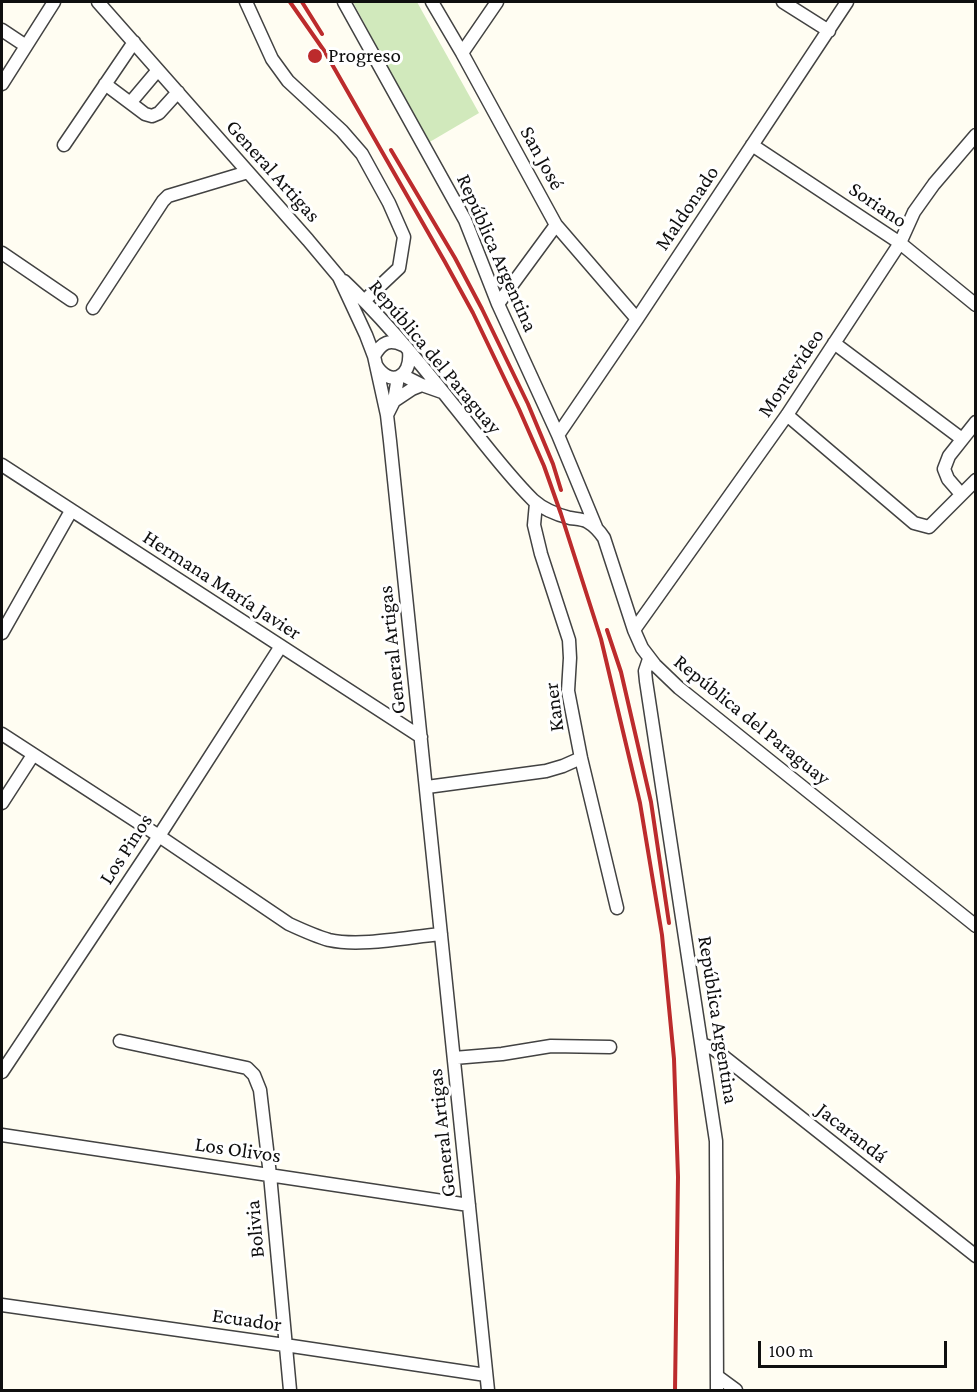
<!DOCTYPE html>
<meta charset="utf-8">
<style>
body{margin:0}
#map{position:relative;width:977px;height:1392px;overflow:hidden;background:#fffdf2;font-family:"Crimson Pro",serif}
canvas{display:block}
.frame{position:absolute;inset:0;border:3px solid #0f0f0f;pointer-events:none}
.scale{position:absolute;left:758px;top:1341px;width:189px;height:27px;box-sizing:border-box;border:3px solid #0f0f0f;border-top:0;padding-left:8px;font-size:18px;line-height:21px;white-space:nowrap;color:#0f0f0f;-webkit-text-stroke:4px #fff;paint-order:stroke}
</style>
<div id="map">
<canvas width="977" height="1392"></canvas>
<div class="frame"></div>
<div class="scale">100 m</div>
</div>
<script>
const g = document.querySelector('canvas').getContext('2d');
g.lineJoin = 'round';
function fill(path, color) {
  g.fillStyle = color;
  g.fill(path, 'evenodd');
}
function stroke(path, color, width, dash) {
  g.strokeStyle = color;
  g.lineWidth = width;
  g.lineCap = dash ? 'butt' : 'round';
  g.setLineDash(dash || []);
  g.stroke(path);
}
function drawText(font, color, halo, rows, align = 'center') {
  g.font = font + ' "Crimson Pro",serif';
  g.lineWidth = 6;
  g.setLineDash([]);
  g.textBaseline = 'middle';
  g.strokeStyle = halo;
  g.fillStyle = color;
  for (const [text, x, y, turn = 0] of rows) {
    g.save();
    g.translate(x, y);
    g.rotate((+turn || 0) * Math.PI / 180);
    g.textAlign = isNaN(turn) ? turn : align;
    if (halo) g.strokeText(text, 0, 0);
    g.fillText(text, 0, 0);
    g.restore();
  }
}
const green = new Path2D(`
 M353 2H417L479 113 428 143Z`);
const minor = new Path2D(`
 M98 2 308 240 339 277 366 335 374 356 387 415 390 441 488 1390
 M246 2 272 59 288 81 342 131 362 154 389 203 404 237 399 268 364 301
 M344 2 465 220 498 304 558 435 596 527
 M432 2 462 53 556 225 637 319
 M783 2 829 31
 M2 30 26 46
 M462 53 497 2
 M2 84 54 2
 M105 84 145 114 152 116 159 113 178 92
 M131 102 158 70
 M64 145 134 42
 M752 145 900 243 976 305
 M2 253 71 300
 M344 281C383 318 418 360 451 402 478 435 503 470 533 500 543 509 558 515 570 518 576 519 583 519 588 522 595 526 600 532 604 538L634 630 642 648 655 665 679 688 976 926
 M498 304 556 225
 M93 308 163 201 168 196 248 172
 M834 343 962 439
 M374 356C382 342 389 339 403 345
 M376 365C389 387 412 379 409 351
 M402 375 422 385 442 392
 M394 401 412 389 422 385
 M387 415 394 401 398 377
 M787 415 914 523 929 527 976 480
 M558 435 637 319 847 2
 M2 465 421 737
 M961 494 948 479 944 469 949 456 976 422
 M536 503 534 525 541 554 569 640 570 658 568 691 581 758 617 908
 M634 630 787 415 900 243 914 212 934 184 976 135
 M2 633 71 511
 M649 659 645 671 646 681 716 1141 717 1390
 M2 734 159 836 289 924C302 930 315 936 329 940 361 947 408 937 441 934
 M427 787 546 771 563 766 581 758
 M2 803 33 755
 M120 1041 247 1068 254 1075 260 1090 270 1175 290 1390
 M702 1044 714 1049 976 1256
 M454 1058 502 1054 551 1046 610 1047
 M2 1072 159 836 281 646
 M2 1135 469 1205
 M2 1305 285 1345 486 1375
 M717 1376 736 1390`);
const rail = new Path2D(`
 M290 2 325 52 445 262 473 313 519 409 544 466 561 514 601 639 640 803 662 935 674 1059 678 1177 675 1390
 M302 2 322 34
 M391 150 455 258 482 309 528 404 553 464 561 490
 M607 630 621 672 651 802 669 923`);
const markers = [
 [315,56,8,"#bc2b2c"]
];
const poiNames = [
 ["Progreso",328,56]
];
const streetNames = [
 ["San José",542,158,61],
 ["General Artigas",273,171,48],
 ["Soriano",878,205,34],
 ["Maldonado",687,208,-56],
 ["República Argentina",497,253,66],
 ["República del Paraguay",435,357,50],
 ["Montevideo",791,373,-56],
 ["Hermana María Javier",222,585,33],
 ["General Artigas",392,650,-96],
 ["Kaner",554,707,-97],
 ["República del Paraguay",752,720,39],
 ["Los Pinos",126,849,-57],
 ["República Argentina",718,1020,81],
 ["General Artigas",442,1133,-96],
 ["Jacarandá",852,1133,38],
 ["Los Olivos",238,1150,8],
 ["Bolivia",255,1229,-95],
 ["Ecuador",247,1320,8]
];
fill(green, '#d1e9bc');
stroke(minor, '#424242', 15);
stroke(minor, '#fff', 12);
stroke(rail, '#bc2b2c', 4);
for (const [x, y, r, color] of markers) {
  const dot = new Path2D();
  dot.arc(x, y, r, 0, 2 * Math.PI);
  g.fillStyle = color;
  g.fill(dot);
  stroke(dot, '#fff', 2);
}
drawText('21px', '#0f0f0f', '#fff', poiNames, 'left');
drawText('21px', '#0f0f0f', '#fff', streetNames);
</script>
